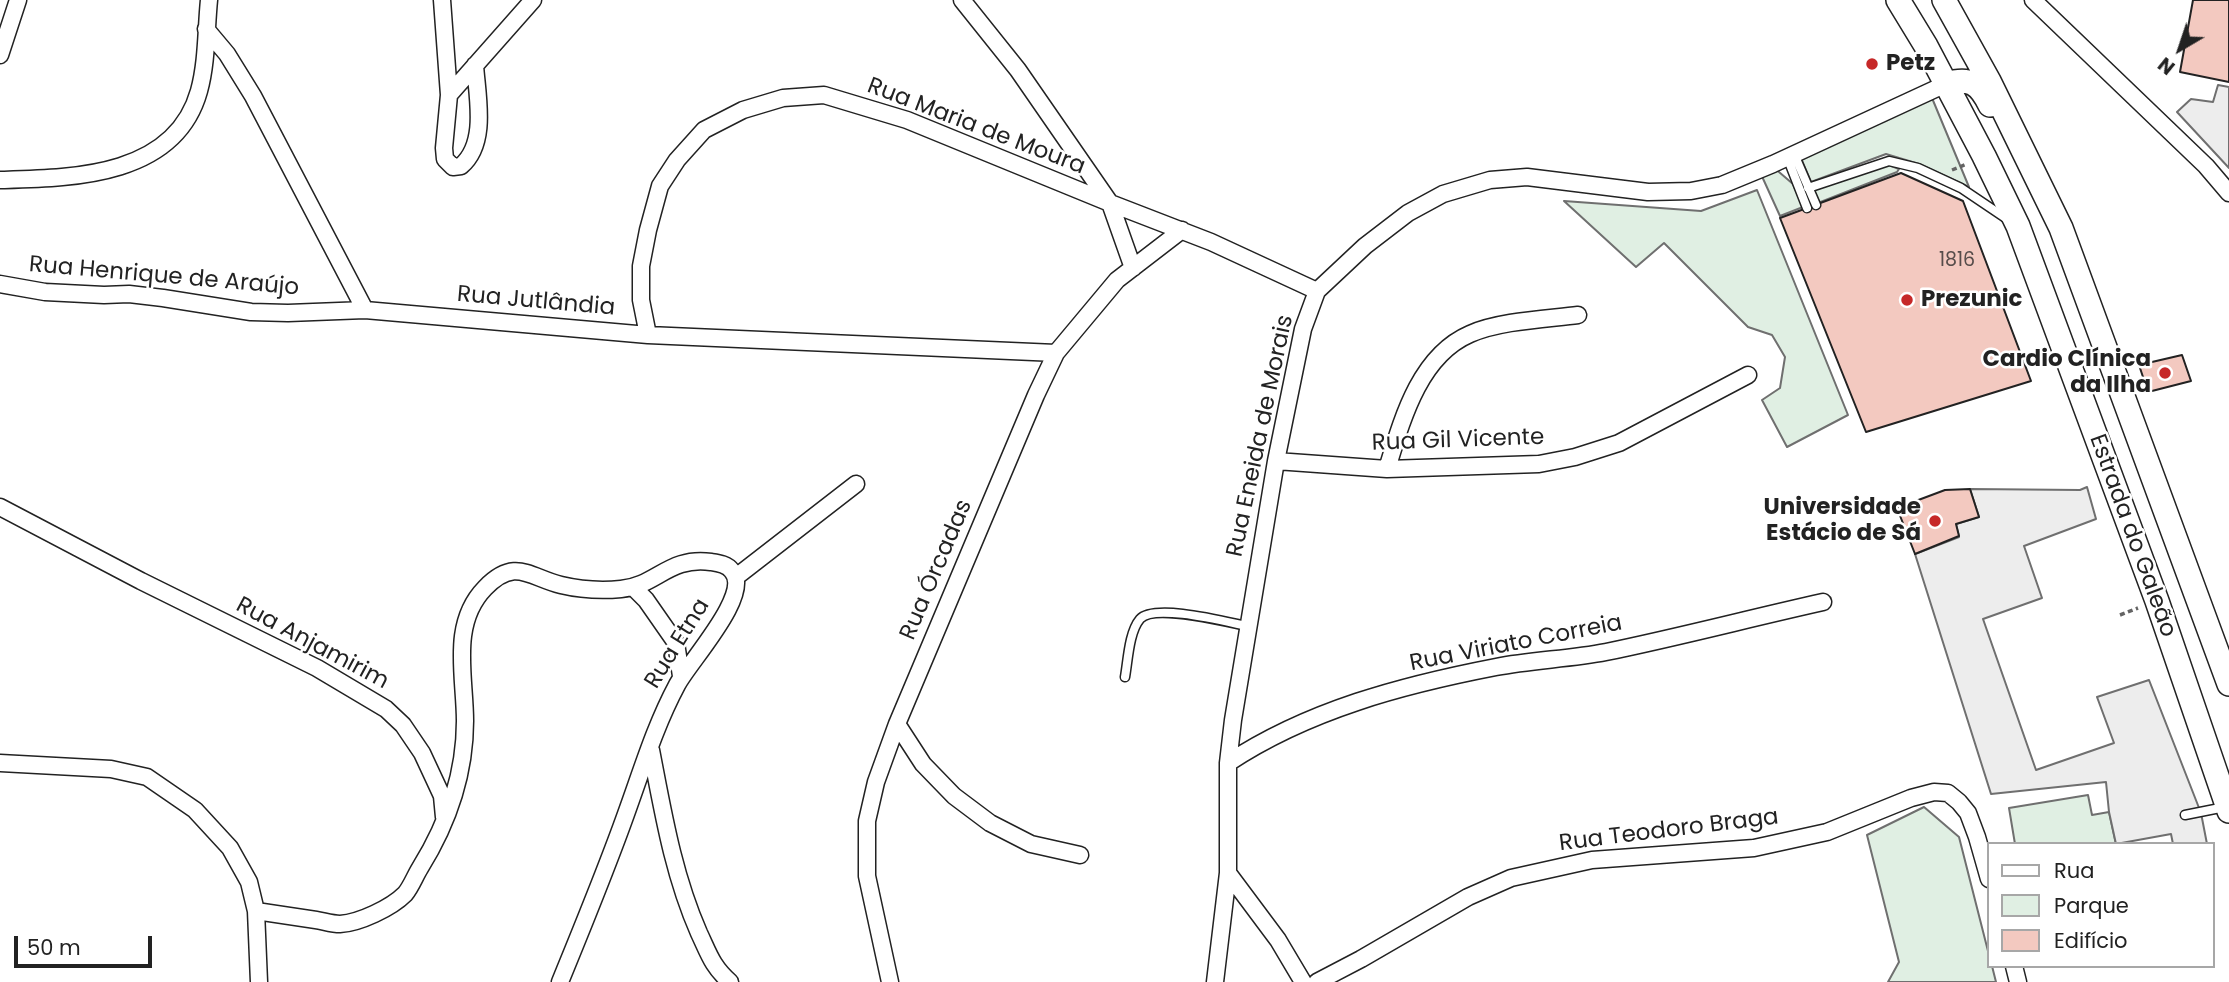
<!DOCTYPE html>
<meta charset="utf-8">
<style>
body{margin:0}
#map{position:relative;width:2229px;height:982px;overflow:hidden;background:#fff;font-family:Poppins,sans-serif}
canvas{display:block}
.legend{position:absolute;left:1987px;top:842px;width:228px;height:126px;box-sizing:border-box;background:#fff;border:2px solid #a7a7a7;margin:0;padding:9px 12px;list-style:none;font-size:21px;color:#222}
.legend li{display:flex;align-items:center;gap:14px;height:35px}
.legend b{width:35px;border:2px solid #a7a7a7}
.north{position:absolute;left:2145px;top:14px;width:70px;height:70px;-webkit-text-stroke:5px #fff;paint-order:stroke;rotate:219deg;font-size:19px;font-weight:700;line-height:28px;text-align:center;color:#222}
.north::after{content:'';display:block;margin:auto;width:24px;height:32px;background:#222;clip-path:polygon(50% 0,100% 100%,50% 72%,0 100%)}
.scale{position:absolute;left:14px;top:936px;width:138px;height:32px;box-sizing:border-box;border:4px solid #222;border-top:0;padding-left:9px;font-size:21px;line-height:24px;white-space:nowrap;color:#222;-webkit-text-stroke:5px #fff;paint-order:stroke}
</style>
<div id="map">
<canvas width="2229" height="982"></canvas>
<ul class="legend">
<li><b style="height:9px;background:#fff"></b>Rua</li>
<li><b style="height:19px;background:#e0efe3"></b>Parque</li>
<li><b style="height:19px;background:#f3c9c0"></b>Edifício</li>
</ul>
<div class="north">N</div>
<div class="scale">50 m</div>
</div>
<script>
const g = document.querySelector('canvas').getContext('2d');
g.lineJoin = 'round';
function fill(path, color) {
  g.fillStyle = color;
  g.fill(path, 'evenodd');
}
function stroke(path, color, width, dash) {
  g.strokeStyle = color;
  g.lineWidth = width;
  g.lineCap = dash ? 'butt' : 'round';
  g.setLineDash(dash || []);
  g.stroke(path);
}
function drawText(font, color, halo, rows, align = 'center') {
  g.font = font + ' Poppins,sans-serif';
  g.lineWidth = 5;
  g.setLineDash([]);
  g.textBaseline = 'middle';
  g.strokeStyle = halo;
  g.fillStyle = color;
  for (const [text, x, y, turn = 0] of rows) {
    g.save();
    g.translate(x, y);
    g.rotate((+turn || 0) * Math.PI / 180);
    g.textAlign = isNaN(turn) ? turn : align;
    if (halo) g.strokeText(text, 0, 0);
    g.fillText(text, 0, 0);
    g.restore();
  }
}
const green = new Path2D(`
 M1932 98 1969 187 1919 164 1886 154 1811 182 1800 156Z
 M1886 164 1899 169 1897 172 1818 203 1812 189Z
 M1772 166 1793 184 1803 207 1780 216 1760 172Z
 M1757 190 1848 415 1787 447 1762 400 1780 388 1785 357 1772 335 1748 327 1664 243 1636 267 1564 201 1701 211Z
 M2088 795 2092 815 2109 812 2116 844H2015L2009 808Z
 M1924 807 1959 837 1989 955V966H1992L1996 982H1888L1899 962 1867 835Z`);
const parking = new Path2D(`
 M2218 85 2229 87V168L2177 112 2191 99 2213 102Z
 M2087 487 2096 519 2024 546 2042 598 1983 619 2036 770 2114 743 2097 697 2149 680 2201 813 2207 844H2173L2171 834 2116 844 2109 812 2106 782 1991 794 1915 554 1959 537 1956 524 1979 517 1970 489 2080 490Z`);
const building = new Path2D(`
 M2193 0H2229V82L2180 72Z
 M1901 173 1963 201 2031 381 1866 432 1780 218Z
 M2182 355 2191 381 2148 392 2139 365Z
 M1970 489 1979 517 1956 524 1959 536 1915 554 1897 508 1945 490Z`);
const path = new Path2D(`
 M1952 170 1967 164
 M2120 615 2138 608`);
const service = new Path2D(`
 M1794 154 1816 205
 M1787 157 1807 208
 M1808 188 1889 161 1918 168 1961 188 2007 219
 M1125 677C1128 660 1129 632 1140 619 1154 603 1227 622 1247 626
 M2185 815 2225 807`);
const minor = new Path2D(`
 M442 0 449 95 444 148 445 159 453 167 461 166C488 143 477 96 475 65
 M962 0 1018 70 1110 203 1133 268
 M2033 0 2206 166 2229 193
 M206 29 227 54 253 96 365 310 648 335 1056 353
 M0 55 18 0
 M449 95 533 0
 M0 180C73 178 175 177 199 91 207 62 206 30 209 0
 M0 284 45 292 104 295 129 294 163 298 251 312 288 313 365 310
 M648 335 641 300V266L648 230 660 186 677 160 704 130 743 110 783 98 824 95 907 120 1110 203 1211 242 1317 291
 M1276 461 1387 469 1539 464 1575 457 1619 443 1748 375
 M1387 469C1402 420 1419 356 1470 334 1499 321 1546 319 1578 315
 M0 507 141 581 317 668 386 709 403 725 422 753 442 796 444 817
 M736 577 856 484
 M634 588 646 600 676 643 681 676
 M897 724 923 764 954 796 990 823 1031 844 1080 855
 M651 750C663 812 673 874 699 933 709 954 712 966 730 982
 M0 763 111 769 147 777 195 810 230 848 249 882 256 911 259 982
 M1228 763C1308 710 1403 685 1496 667 1532 660 1570 659 1606 652 1679 637 1751 618 1823 602
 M1228 873 1278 940 1303 982
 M256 911C276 914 296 917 316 920 323 921 332 924 340 924 359 923 391 908 405 894 411 887 415 876 420 868 448 823 465 774 465 721 465 676 450 624 485 588 515 557 529 577 561 585 582 590 600 591 621 589 656 586 669 556 711 562 718 563 727 564 732 571 753 594 688 663 677 685 655 726 642 770 626 814 606 870 583 926 560 982
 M2014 966 2018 982
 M890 982 867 876V821L876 782 897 724 1036 395 1056 353 1117 280 1182 230
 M1215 982 1228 873V763L1233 720 1276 461 1303 329 1317 291 1365 246 1408 213 1443 194 1490 180 1527 177 1648 192 1691 191 1722 185 1773 164 1946 84
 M1317 982 1361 959 1468 897 1511 878 1592 860 1754 848 1827 832 1911 798 1934 792 1948 793 1959 802 1968 813 1977 837 1989 879`);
const secondary = new Path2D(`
 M1898 0 1926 46 1984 156 2018 226 2157 601 2229 811
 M1944 0 1989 81 2061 228 2229 684
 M1946 84C1970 77 1979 83 1990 105`);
const markers = [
 [1872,64,7,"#c62828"],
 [1907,300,7,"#c62828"],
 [2165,373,7,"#c62828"],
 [1935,521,7,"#c62828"]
];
const numberNames = [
 ["1816",1957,261]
];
const poiNames = [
 ["Petz",1886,64],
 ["Prezunic",1921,300],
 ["Cardio Clínica",2151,360,"right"],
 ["da Ilha",2151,386,"right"],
 ["Universidade",1921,508,"right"],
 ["Estácio de Sá",1921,534,"right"]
];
const streetNames = [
 ["Rua Maria de Moura",976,127,21],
 ["Rua Henrique de Araújo",164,277,5],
 ["Rua Jutlândia",536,302,5],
 ["Rua Eneida de Morais",1261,436,-78],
 ["Rua Gil Vicente",1458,441,-2],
 ["Estrada do Galeão",2132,536,70],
 ["Rua Órcadas",937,570,-67],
 ["Rua Anjamirim",312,644,28],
 ["Rua Etna",678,644,-58],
 ["Rua Viriato Correia",1516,644,-11],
 ["Rua Teodoro Braga",1669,831,-7]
];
fill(green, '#e0efe3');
stroke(green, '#6f6f6f', 2);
fill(parking, '#ededed');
stroke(parking, '#6f6f6f', 2);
fill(building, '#f3c9c0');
stroke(building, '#222', 2);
stroke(service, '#222', 11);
stroke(minor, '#222', 19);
stroke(secondary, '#222', 26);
stroke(path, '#646464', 3.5, [5, 3.5]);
stroke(service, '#fff', 8);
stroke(minor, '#fff', 16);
stroke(secondary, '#fff', 23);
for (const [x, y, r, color] of markers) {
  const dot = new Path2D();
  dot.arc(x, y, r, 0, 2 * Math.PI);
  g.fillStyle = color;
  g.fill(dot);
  stroke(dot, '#fff', 2.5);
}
drawText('19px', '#564c4a', null, numberNames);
drawText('bold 23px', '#222', '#fff', poiNames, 'left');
drawText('23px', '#222', '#fff', streetNames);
</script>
